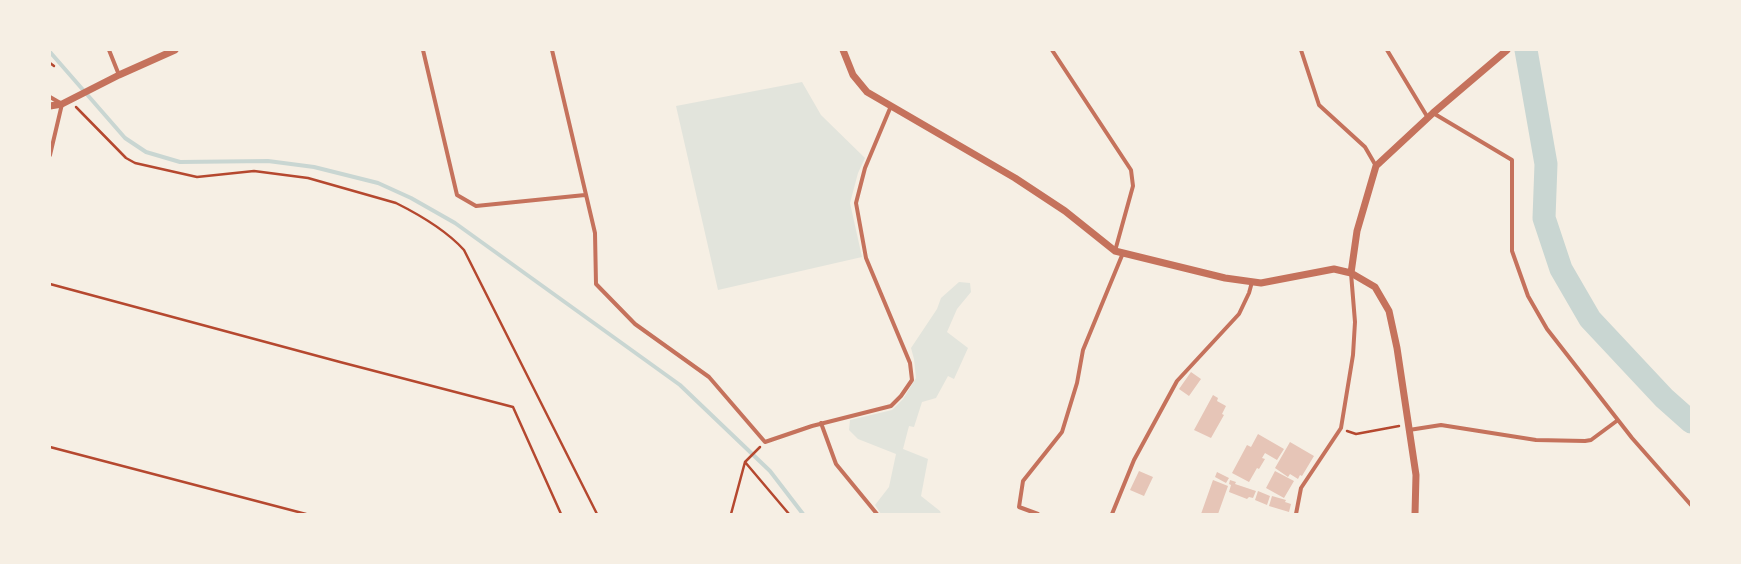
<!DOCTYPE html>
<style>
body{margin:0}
#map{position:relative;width:1741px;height:564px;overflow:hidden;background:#f6efe4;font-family:Bitter,serif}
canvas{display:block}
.frame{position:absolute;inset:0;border:51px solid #f6efe4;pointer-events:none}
</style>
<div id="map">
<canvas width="1741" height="564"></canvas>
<div class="frame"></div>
</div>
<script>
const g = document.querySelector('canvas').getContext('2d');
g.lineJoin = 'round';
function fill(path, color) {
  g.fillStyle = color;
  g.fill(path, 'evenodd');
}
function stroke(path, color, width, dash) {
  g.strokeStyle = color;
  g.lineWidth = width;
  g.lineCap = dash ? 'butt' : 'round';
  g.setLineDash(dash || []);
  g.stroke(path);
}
const green = new Path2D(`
 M802 82 821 115 865 158 858 173 850 203 862 257 718 290 676 106Z
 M959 282 970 283 971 292 957 309 947 332 968 348 954 379 948 376 936 398 922 402 914 427 909 426 903 449 928 459 921 496 940 511 941 514H881L875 505 889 487 896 454 858 439 849 430 850 420 892 410 903 399 916 378 914 359 911 348 937 309 941 298Z`);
const stream = new Path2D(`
 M50 52 125 138 146 152 180 162 268 161 314 167 378 183 411 198 455 223 680 385 770 471 803 514`);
const river = new Path2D(`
 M1526 50 1546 164 1544 218 1561 269 1590 319 1664 398 1691 422`);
const building = new Path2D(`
 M1191 372 1201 379 1189 396 1179 389Z
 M1213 395 1218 398 1217 401 1226 406 1222 414 1224 415 1211 438 1194 430Z
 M1258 434 1284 449 1277 460 1265 453 1262 458 1265 459 1259 469 1257 468 1249 482 1232 473 1247 445 1251 447Z
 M1290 442 1314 456 1302 476 1300 475 1298 479 1290 474 1288 477 1275 468Z
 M1139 471 1153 477 1144 496 1130 490Z
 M1275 471 1294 481 1284 498 1266 488Z
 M1217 472 1229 478 1226 483 1215 477Z
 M1213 480 1228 486 1218 514H1201Z
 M1230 480 1236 482 1235 484 1256 491 1253 498 1249 497 1247 499 1229 492 1231 485 1229 484Z
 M1258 491 1270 496 1267 505 1255 500Z
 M1272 496 1286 500 1285 502 1291 504 1289 512 1269 506Z`);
const path = new Path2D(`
 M50 63 54 66
 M76 107 126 158 135 163 197 177 254 171 308 178 396 203C420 215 446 230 464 250L597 514
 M50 284 340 362 513 407 561 514
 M1347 431 1356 434 1399 426
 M50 447 306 514
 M745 462 789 514
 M731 514 745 462 760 447`);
const minor = new Path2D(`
 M109 50 119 75
 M423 50 457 195 476 206 585 195
 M552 50 595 233 596 284 635 324 709 377 765 442 812 426 891 406 901 396 912 380 910 363 866 258 856 203 865 168 891 106
 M1052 50 1131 170 1133 186 1115 251
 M1301 50 1319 105 1365 147 1376 166
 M1387 50 1428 118
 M50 97 62 104 50 155
 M1433 113 1512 160V251L1528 296 1547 329 1632 438 1691 505
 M821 423 836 464 877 514
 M1409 430 1441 425 1536 440 1585 441 1591 440 1618 420
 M1038 514 1019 507 1023 481 1062 432 1077 383 1083 350 1123 253
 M1112 514 1134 460 1177 381 1239 314 1249 293 1252 282
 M1296 514 1301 488 1341 428 1353 355 1355 322 1351 273`);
const tertiary = new Path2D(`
 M843 50 853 75 867 92 1015 178 1065 211 1115 251 1225 278 1261 283 1334 269 1351 273 1375 287 1389 311 1397 348 1416 475 1415 514
 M50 106 62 104 119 75 175 50
 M1351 273 1357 231 1376 166 1433 113 1507 50`);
fill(green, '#e2e4dc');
stroke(stream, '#c9d6d2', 4);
stroke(river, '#c9d6d2', 23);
fill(building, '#e6c5b7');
stroke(path, '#b5482f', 2.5);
stroke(minor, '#c5725c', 4);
stroke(tertiary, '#c5725c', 7);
</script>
